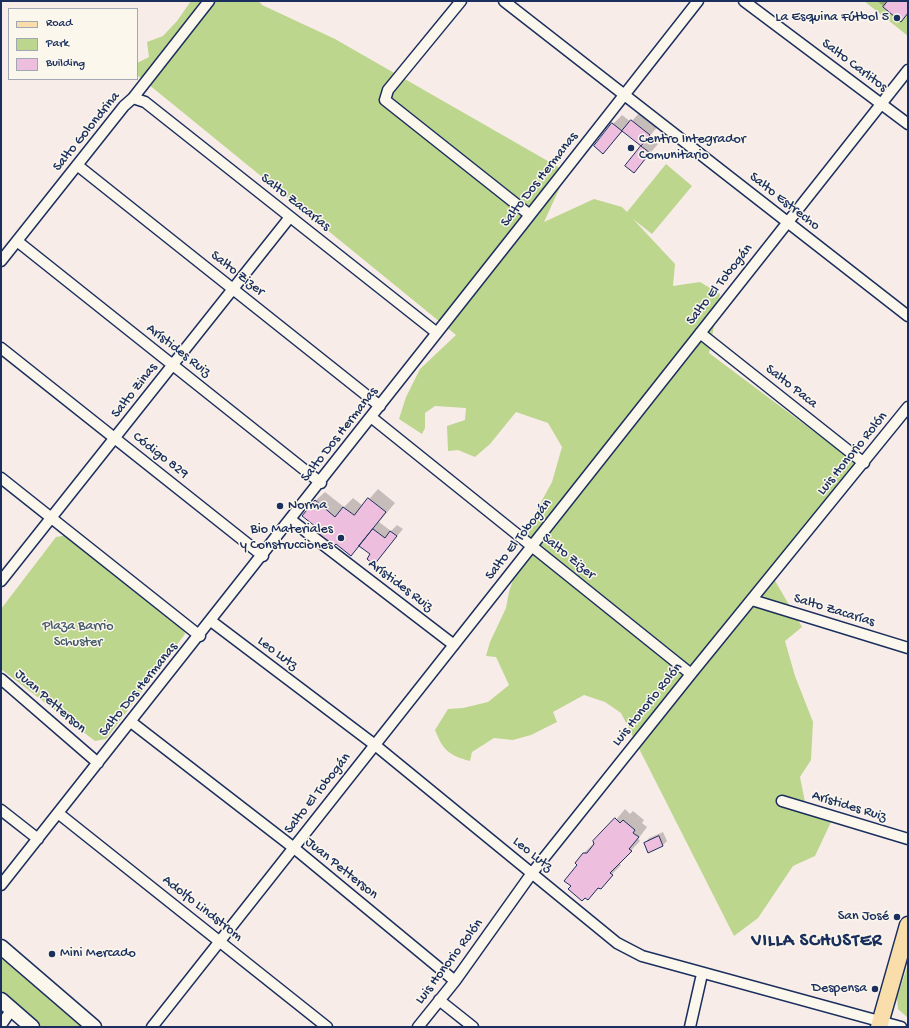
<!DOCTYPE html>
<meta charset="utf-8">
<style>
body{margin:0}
#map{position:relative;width:909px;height:1028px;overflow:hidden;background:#f8ece9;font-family:"Gochi Hand",sans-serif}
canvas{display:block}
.frame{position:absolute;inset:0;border:2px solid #1b2f5e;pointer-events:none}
.legend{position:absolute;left:8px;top:8px;width:130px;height:72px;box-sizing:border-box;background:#fbf7ec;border:1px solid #a1a7b3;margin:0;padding:5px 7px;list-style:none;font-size:12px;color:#1b2f5e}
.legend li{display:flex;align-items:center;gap:8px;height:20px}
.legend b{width:20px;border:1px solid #a1a7b3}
</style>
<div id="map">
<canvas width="909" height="1028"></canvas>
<div class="frame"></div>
<ul class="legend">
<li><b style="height:5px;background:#f9deab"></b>Road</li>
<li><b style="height:11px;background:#bcd68d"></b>Park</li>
<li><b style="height:11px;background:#eebedf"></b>Building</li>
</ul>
</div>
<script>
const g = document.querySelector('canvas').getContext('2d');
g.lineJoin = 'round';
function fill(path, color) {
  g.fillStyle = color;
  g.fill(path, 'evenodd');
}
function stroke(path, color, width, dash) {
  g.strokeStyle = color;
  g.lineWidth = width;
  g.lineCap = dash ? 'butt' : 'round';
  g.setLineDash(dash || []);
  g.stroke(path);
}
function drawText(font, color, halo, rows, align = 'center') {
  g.font = font + ' "Gochi Hand",sans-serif';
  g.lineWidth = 3;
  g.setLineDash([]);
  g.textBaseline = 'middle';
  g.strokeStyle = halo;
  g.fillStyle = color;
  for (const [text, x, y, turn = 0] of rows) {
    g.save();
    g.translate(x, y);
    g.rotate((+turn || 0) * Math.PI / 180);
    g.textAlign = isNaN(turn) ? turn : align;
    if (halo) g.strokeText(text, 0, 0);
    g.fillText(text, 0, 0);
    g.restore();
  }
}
const green = new Path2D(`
 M191 1H259L262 5 335 39 567 172 544 222 594 199 622 207 627 212 666 164 692 186 652 234 633 219 675 264 673 286 700 282 720 294 709 353 860 466 774 579 802 627 785 641 795 676 813 722 811 760 800 777 805 802 831 822 815 856 793 866 758 918 734 936 621 713 605 702 584 695 553 712 557 722 531 735 513 740 494 738 472 752 470 761C448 755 443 750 435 730L448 709 463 708 488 702 509 685 496 657 486 656 490 642 506 608 509 592 535 513 552 482 562 447 548 423 516 412 490 444 475 457 458 450 448 451 447 426 465 420 466 408 435 406 425 413V428L422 434 399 419 406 397 420 369 456 335 137 75V63L149 57 147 42 163 36 177 21Z
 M864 1H908V36Z
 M68 535 181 622 185 634 106 739 95 741 1 669V609L56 537Z
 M1 958 82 1027H41L1 993Z
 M908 964V1017H907L898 1009 897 998Z`);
const shadow = new Path2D(`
 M877 1H908V13L901 20Z
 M641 111 659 125 649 137 658 144 634 172 627 166 643 145 623 131 603 153 613 124 622 115 631 122Z
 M378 489 395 503 379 522 391 531 397 525 403 529 374 564 372 554 361 545 351 554 321 530 315 501 325 492 344 507 353 498 363 506Z
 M625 809 630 814 633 811 644 820 642 823 647 827 638 839 640 841 619 863 621 865 588 899 572 886 578 865 584 853 593 844H596Z
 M663 832 667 841 663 845 645 843 649 838Z`);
const building = new Path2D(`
 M888 1H908V13L901 22 883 7Z
 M631 120 650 135 641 146 622 131Z
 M612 123 622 131 603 154 594 146Z
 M641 146 650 153 634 173 625 166Z
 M368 498 386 512 351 556 336 544 334 546 317 533 320 530 302 516 315 500 335 517 343 507 354 515Z
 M373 529 385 538 390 531 397 536 374 565 367 559 370 554 359 546Z
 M615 818 620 823 623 820 635 830 633 833 639 837 629 849 632 851 610 873 613 875 601 889 598 888 588 900 585 898 582 901 568 889 571 886 564 881 577 865 575 863 583 853H587L594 844 593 841Z
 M659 836 663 846 648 853 644 843Z`);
const street = new Path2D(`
 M461 1 388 90 385 100 530 215
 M504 1 908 316
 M744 1 908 124
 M133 98 145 102 437 333
 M77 165 380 406
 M17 241 321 483
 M1 261 124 106 133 98 209 1
 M700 333 864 463
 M1 348 263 556
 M371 417 691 674
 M1 478 200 636
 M291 520 454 645
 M1 581 290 217
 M752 600 908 648
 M211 621 375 745 617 943 642 956 901 1027
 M1 679 98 763
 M131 722 294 848 455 981
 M782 801 908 839
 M1 810 38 839
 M58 813 327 1027
 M1 885C235 592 466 296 698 1
 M439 1000 473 1027
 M1 1025 12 1009
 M152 1027 908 70
 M418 1027 455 981 532 873 691 674 908 407
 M690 1027 702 974`);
const secondary = new Path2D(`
 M1 947 94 1027
 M1 1000 32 1027`);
const primary = new Path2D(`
 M879 1027 908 925`);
const markers = [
 [897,18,4,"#1b2f5e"],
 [631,148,4,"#1b2f5e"],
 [280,506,4,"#1b2f5e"],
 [341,538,4,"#1b2f5e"],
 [897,917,4,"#1b2f5e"],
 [52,954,4,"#1b2f5e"],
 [875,989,4,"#1b2f5e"]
];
const poiNames = [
 ["La Esquina Fútbol 5",889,18],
 ["Centro Integrador",639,140,"left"],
 ["Comunitario",639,156,"left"],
 ["Norma",288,506,"left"],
 ["Bio Materiales",333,530],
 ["y Construcciones",333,546],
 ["San José",889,917],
 ["Mini Mercado",60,954,"left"],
 ["Despensa",867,989]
];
const streetNames = [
 ["Salto Carlitos",854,66,37],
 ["Salto Golondrina",87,132,-51],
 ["Salto Dos Hermanas",540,180,-52],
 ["Salto Estrecho",784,202,38],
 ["Salto Zacarías",295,203,38],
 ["Salto Zizer",237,274,38],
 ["Salto El Tobogán",720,285,-52],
 ["Arístides Ruiz",178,351,38],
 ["Salto Paca",791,387,38],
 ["Salto Zinas",135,391,-52],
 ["Salto Dos Hermanas",340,435,-52],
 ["Luis Honorio Rolón",853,454,-51],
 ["Código 829",160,456,38],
 ["Salto El Tobogán",519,540,-52],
 ["Salto Zizer",568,557,39],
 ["Arístides Ruiz",400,586,37],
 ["Salto Zacarías",834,611,17],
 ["Leo Lutz",277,654,37],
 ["Salto Dos Hermanas",139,690,-51],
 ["Juan Petterson",50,702,41],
 ["Luis Honorio Rolón",648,705,-51],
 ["Salto El Tobogán",318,794,-52],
 ["Arístides Ruiz",849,807,17],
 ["Leo Lutz",532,855,39],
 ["Juan Petterson",341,869,39],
 ["Adolfo Lindstrom",202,909,38],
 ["Luis Honorio Rolón",450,962,-53]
];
const parkNames = [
 ["Plaza Barrio",78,627],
 ["Schuster",78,643]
];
const districtNames = [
 ["VILLA SCHUSTER",817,942]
];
fill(green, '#bcd68d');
fill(shadow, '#0003');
fill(building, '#eebedf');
stroke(building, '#1b2f5e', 1);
stroke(street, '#1b2f5e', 13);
stroke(secondary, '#1b2f5e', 17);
stroke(primary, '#1b2f5e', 19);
stroke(street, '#fbf7ec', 10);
stroke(secondary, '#fbf7ec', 14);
stroke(primary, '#f9deab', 16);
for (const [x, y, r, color] of markers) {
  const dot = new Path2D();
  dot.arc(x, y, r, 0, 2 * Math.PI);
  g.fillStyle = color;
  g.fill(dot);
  stroke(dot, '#fbf7ec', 1.5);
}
drawText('14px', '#1b2f5e', '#fbf7ec', poiNames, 'right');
drawText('14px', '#1b2f5e', '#fbf7ec', streetNames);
drawText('14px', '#43596a', '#fbf7ec', parkNames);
g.letterSpacing = '1px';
drawText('bold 18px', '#1b2f5e', '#fbf7ec', districtNames);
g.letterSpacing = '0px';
</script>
